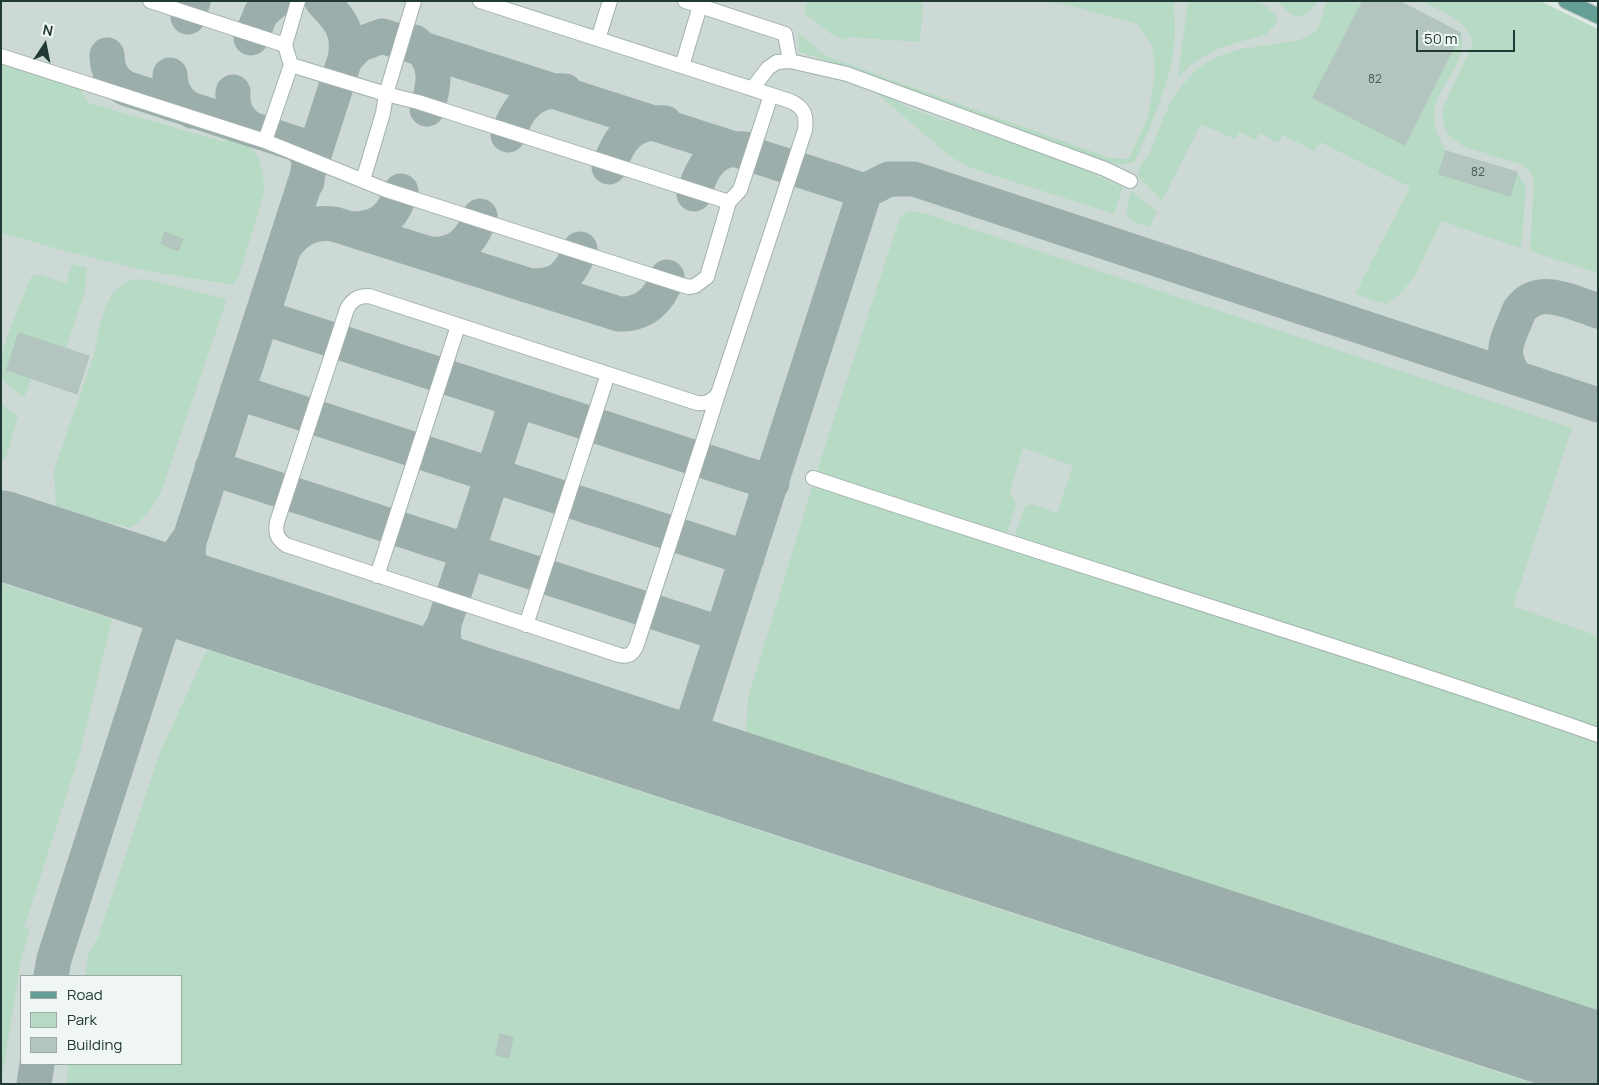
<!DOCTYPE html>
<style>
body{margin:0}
#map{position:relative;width:1599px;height:1085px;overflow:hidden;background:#dee9e6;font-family:Manrope,sans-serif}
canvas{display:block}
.frame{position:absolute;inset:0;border:2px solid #203935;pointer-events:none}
.legend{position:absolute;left:20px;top:975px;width:162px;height:90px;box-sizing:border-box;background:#eff6f3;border:1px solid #9caaa7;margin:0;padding:6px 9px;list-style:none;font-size:15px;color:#203935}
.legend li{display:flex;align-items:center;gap:10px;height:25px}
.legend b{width:25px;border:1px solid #9caaa7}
.north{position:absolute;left:20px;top:20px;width:50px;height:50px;-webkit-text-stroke:4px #eff6f3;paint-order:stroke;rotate:11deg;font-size:14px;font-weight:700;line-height:20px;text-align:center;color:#203935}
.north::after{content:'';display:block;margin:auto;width:18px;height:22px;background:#203935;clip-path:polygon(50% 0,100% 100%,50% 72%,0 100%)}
.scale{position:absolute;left:1416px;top:30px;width:99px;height:22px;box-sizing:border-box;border:2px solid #203935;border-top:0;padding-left:6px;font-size:15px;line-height:18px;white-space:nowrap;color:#203935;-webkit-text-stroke:4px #eff6f3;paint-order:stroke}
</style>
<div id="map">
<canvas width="1599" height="1085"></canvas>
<div class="frame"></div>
<ul class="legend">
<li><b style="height:6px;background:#649e95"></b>Road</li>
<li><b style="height:14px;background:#b7dac5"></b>Park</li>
<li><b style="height:14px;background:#b4c4bf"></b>Building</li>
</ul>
<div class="north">N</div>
<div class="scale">50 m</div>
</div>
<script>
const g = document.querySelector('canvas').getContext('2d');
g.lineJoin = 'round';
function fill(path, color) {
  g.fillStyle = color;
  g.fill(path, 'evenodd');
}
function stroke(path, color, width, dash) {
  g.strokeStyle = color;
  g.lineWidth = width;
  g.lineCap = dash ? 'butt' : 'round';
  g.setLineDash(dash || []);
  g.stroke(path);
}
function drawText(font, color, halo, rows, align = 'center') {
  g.font = font + ' Manrope,sans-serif';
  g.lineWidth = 5;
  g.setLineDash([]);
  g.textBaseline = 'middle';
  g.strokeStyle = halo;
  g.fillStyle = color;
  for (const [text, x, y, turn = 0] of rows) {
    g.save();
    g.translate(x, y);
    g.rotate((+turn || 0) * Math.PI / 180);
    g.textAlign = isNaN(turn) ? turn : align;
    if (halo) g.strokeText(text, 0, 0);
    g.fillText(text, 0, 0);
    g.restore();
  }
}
const built = new Path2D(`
 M1 1H1466L1598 91V1084H1ZM21 976H181V1064H21Z`);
const green = new Path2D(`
 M807 1H923L920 42 849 37 846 40 834 36 804 13Z
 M1038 1H1174C1174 11 1175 22 1175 32 1174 74 1155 114 1139 153L1134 162 1117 165 860 75 823 59 799 52 798 32 826 56 1110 158 1129 159 1148 117 1155 73 1152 45 1137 24 1069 5Z
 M1188 1H1259L1275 14 1278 21 1267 34 1216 49 1190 65 1178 78Z
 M1277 1H1318C1301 24 1294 19 1277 1Z
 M1327 1 1362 3 1314 99 1405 144 1461 33C1462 38 1463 43 1462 48 1458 73 1433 92 1434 118 1434 130 1441 141 1446 151L1439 174 1517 172 1526 188 1521 248 1441 221 1415 276 1400 294 1387 304 1355 294 1410 187 1320 142 1314 151 1283 135 1278 143 1260 133 1256 140 1240 132 1235 139 1201 124 1162 201 1137 176 1142 163 1149 154 1170 103 1178 90 1198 68 1219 56 1241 49 1300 40 1318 29Z
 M1422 1H1540L1598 29V273L1530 251 1534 182 1530 171 1522 165 1463 146 1448 135 1444 125 1442 110 1473 44C1469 20 1441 12 1422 1Z
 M1 64 81 90 89 103 224 142 238 137 244 140 258 157 263 173 264 194 238 278 233 285 147 271 50 247 1 232Z
 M868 86 909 108 1067 162 1123 187 1114 214 968 167 951 157Z
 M1131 191 1157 212 1149 227 1132 221 1126 213Z
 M908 211 924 213 1572 428 1513 606 1598 636V730L1017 539 1016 532 1025 506 1032 504 1057 513 1073 466 1023 448 1010 491 1016 505 1006 535 817 471 900 217Z
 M72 264 87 268 85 291 66 348 19 333 7 370 31 378 24 398 1 378V356L7 337 30 279 36 274 66 283Z
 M145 279 227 299 160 495C151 510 144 520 129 528L109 522 108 524 56 507 54 470 94 355 99 328 106 305 114 292 129 280Z
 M1 404 18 416 6 458 1 462Z
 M813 484 1598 740V1011L746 732 748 698Z
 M1 583 112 619 80 753 24 928 30 930 21 959 1 1084Z
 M207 650 1534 1084H66L69 1064H181V976H85L88 954 98 937 159 755Z`);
const taxiway = new Path2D(`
 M188 17 193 1
 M251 38 261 13 275 1
 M414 42C439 61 435 83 427 109
 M107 55C107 69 112 80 125 88L297 144C314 158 308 163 307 182
 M345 59 358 45 382 36 865 191 682 758
 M170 75C171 93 177 101 192 111
 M233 92C232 110 238 121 253 130
 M508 135C518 106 532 89 565 91
 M609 167C619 138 631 121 665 123
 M865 191 889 179H914L1598 405
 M694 194C702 166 713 147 745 149
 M351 229C379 229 393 218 401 191
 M284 248C296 230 312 221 334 224L619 314C644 315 660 300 667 277
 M428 254C456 257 472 242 480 216
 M526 285C557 289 570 277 580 249
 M262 317 772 483
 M1516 378C1496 351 1509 339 1519 311 1538 283 1573 303 1598 311
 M237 392 747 558
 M212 468 722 634
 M189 543C185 578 195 591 225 608
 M122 575C152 577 170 570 186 543
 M373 657C407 661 428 656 444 624
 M474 690C451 670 441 655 444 624L517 400
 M51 976 54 959 345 59C350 31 341 21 322 1
 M34 1084 37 1064`);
const runway = new Path2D(`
 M1 535 1598 1057`);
const building = new Path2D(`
 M1363 1H1399L1461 33 1405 145 1313 98Z
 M1446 151 1517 172 1510 196 1439 174Z
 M165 232 183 239 178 251 161 244Z
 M19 333 89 356 77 394 7 370Z
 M500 1034 513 1037 509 1058 496 1055Z`);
const minor = new Path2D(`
 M150 1 285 45
 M480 1 790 101C804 107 807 115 805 130L718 394 709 423 636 647C632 655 627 657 619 655L286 545C277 539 275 533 277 522L347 309C352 300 357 296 369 296L697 403C707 404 712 401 718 394
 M685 1 785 34 790 61
 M598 39 610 1
 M1 56 265 141 386 190 688 287 695 286 707 277 729 202 740 190 771 95
 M291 65 386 94 414 1
 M682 66 700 6
 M752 89 768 68 777 62 790 61 847 74 1105 169 1130 181
 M265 141 291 65 285 45 298 1
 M363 180 383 113 386 94 418 102 729 202
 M813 478C1074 565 1338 644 1598 735
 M377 576 458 326
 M526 625 608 374`);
const major = new Path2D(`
 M1566 1 1598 16`);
const numberNames = [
 ["82",1375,80],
 ["82",1478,173]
];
fill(built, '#cdd9d5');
fill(green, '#b7dac5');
stroke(taxiway, '#9caeab', 35);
stroke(runway, '#9caeab', 89);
fill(building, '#b4c4bf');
stroke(building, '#b1c3bd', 1);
stroke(minor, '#a1b1ad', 16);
stroke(major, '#bcc4c2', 17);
stroke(minor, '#fff', 14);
stroke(major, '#649e95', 15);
drawText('12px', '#455c58', null, numberNames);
</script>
